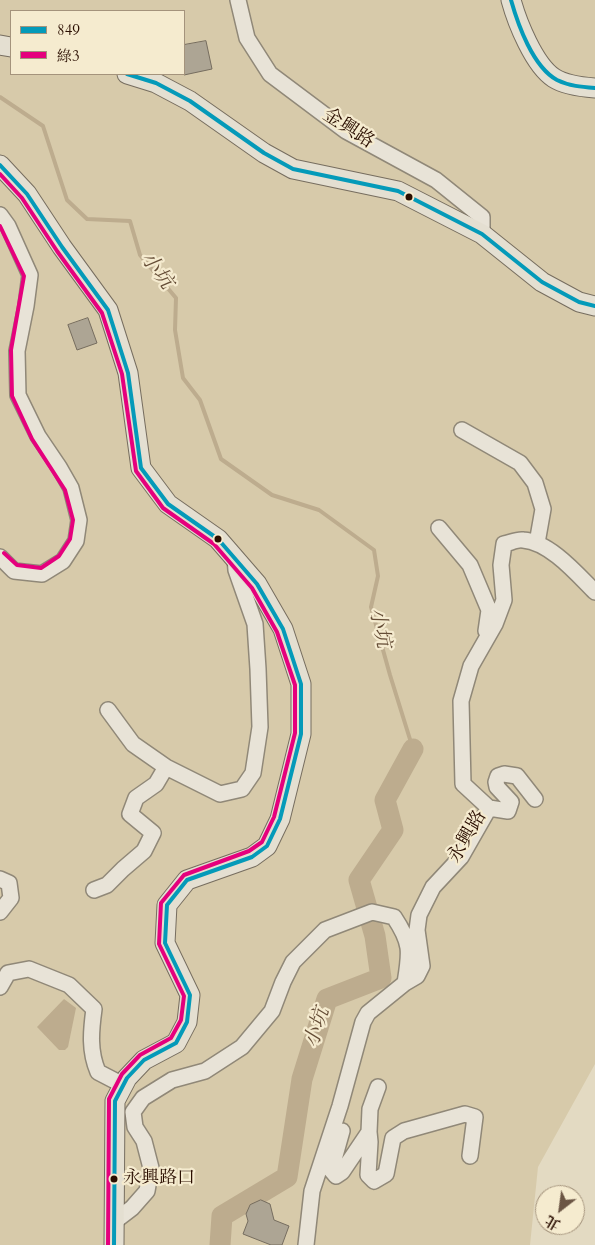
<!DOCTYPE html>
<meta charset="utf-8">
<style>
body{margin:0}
#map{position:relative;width:595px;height:1245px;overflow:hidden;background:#e3dac2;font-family:Cardo,"Noto Serif TC",serif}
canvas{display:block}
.legend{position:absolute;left:10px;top:10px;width:175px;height:65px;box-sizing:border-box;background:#f5ebcf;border:1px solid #a4937c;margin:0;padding:6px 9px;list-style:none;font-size:15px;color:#2a0e00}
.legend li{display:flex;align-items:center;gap:10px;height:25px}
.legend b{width:25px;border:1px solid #a4937c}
.north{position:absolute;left:535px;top:1185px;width:50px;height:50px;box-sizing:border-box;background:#f5ebcf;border:1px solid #a4937c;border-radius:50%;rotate:210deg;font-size:14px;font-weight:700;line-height:20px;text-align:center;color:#2a0e00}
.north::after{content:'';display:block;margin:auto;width:18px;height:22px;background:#6b5544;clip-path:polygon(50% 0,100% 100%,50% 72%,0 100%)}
</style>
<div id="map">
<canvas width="595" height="1245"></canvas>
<ul class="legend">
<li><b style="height:6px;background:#049ab9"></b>849</li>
<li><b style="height:6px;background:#e5007d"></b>綠3</li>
</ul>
<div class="north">北</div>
</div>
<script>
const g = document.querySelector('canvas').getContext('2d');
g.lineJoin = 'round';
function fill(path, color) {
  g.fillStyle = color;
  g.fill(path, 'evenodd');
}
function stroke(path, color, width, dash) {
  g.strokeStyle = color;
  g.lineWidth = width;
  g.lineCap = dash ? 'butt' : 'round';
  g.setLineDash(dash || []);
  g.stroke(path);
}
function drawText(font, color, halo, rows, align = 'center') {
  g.font = font + ' Cardo,"Noto Serif TC",serif';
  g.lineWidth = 4.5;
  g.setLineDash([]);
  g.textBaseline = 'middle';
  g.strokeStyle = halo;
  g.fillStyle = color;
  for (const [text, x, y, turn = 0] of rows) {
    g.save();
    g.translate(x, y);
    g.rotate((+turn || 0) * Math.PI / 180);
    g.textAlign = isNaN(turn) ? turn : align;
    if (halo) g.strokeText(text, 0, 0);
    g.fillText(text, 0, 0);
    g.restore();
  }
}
const green = new Path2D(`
 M0 0H595V1064L538 1167 530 1245H0ZM11 11H184V74H11Z`);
const water = new Path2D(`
 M64 999 76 1008 68 1047 65 1050H59L37 1027Z`);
const stream = new Path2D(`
 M0 97 43 126 67 200 87 219 130 221 140 255 176 298 175 330 183 378 200 400 221 459 272 495 319 510 374 550 378 576 371 607 390 675 413 749`);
const river = new Path2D(`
 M220 1245 222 1216 287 1177 302 1079 327 999 381 978 375 936 359 880 393 830 385 800 413 749`);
const building = new Path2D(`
 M206 41 212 69 184 75V45Z
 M88 318 97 343 77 350 68 325Z
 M261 1200 270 1204 274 1220 289 1226 282 1245H271L243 1234 248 1221 246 1214 250 1205Z`);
const minor = new Path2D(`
 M238 0 247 38 270 74 346 131 436 180 482 217V234
 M0 215 8 226 30 275 26 306 17 351 18 395 38 436 59 467 71 488 79 520 76 541 63 561 42 574 14 571 0 557
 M462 430 520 463 535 483 543 509 537 543
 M439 528 470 565 489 610 486 631
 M108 710 133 744 166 767 220 794 242 789 253 773 260 727 258 669 255 624 236 570 235 558
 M489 808 463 784 461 701 471 666 495 624 504 600 501 565 504 544C510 543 517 539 523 540 550 542 577 574 595 592
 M489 808 508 811 511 802 497 787 496 782 498 776 504 774 517 776 535 799
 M0 879 9 883 11 898 0 912
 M94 890 107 885 123 869 144 851 153 833 130 814 136 798 156 784 166 767
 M0 987 8 973 29 969 69 985 94 1009C91 1031 89 1051 98 1072L123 1085
 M342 1131 331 1170 336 1176 342 1172 369 1132 370 1142 368 1175 374 1181 386 1174 393 1138 404 1131 465 1114 475 1117 470 1156
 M369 1132 370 1109 378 1087
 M115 1221 132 1208 147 1191 151 1168 144 1141 135 1127 133 1112 143 1098 172 1080 205 1071 242 1047 272 1011 283 982 293 962 325 930 372 912 394 917C412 944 410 952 405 983
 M306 1245 312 1191 340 1106 363 1022 368 1013 405 983 417 976 422 966 417 930 419 915 433 887 461 857 489 808`);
const major = new Path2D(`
 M511 0C517 22 534 65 554 78 565 85 582 87 595 88
 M0 45 11 47
 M127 74 156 83 190 101 264 153 293 169 398 191 482 234 542 282 579 302 595 306
 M0 165 27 194 62 247 108 310 128 373 141 468 168 504 218 539 257 584 283 629 301 684V734L280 819 267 846 252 857 187 880 167 905 165 943 190 995 187 1022 176 1043 144 1060 127 1078 115 1101 114 1245`);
const bus1 = new Path2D(`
 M511 0C518 25 533 67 557 80 569 86 582 87 595 88
 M127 74 156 83 190 101 264 153 293 169 398 191 482 234 542 282 579 302 595 306
 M0 165 27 194 62 247 108 310 128 373 141 468 168 504 218 539 257 584 283 629 301 684V734L280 819 267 846 252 857 187 880 167 905 165 943 190 995 187 1022 176 1043 144 1060 127 1078 115 1101 114 1245`);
const bus2 = new Path2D(`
 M0 174 22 198 57 251 102 313 122 374 136 471 163 508 214 544 252 588 277 632 295 685V733L274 817 262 842 249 851 184 875 161 903 159 944 184 996 181 1020 171 1038 140 1055 122 1074 109 1099 108 1245
 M0 226 24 276 11 350 12 396 32 439 65 490 73 520 70 539 59 556 41 568 17 565 4 553`);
const markers = [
 [409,197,4.5,"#2a0e00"],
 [218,539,4.5,"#2a0e00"],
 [114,1179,4.5,"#2a0e00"]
];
const busNames = [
 ["永興路口",123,1179]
];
const streetNames = [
 ["金興路",348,129,33],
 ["永興路",468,837,-60]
];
const waterNames = [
 ["小坑",156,271,53],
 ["小坑",379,628,78],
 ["小坑",318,1028,-73]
];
fill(green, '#d7caaa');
fill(water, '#bdac8e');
stroke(stream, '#bdac8e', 4);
stroke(river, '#bdac8e', 21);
fill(building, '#ada594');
stroke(building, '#766d5f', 1);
stroke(minor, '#908878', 18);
stroke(major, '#766d5f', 21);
stroke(minor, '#e8e3d7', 15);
stroke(major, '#e4dfd1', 19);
stroke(bus1, '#049ab9', 4);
stroke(bus2, '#e5007d', 4);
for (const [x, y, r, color] of markers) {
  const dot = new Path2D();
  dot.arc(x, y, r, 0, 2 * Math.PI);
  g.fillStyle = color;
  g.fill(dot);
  stroke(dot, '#f5ebcf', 2);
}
drawText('18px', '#2a0e00', '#f5ebcf', busNames, 'left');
drawText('19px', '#2a0e00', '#f5ebcf', streetNames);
drawText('italic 20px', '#654d36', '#f5ebcf', waterNames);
</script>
